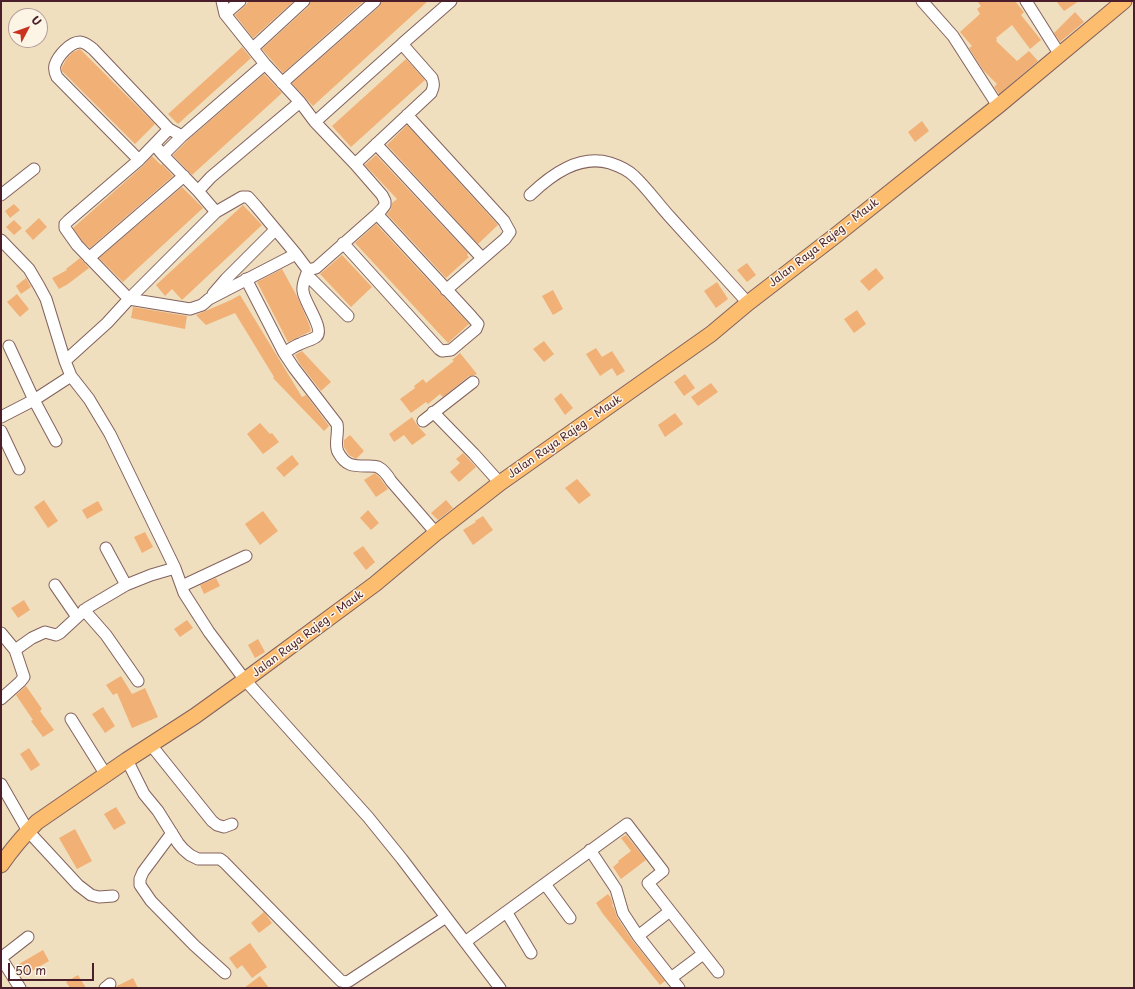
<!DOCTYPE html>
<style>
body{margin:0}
#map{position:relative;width:1135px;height:989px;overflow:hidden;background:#efdfbe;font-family:"Playpen Sans",sans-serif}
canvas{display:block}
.frame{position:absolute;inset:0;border:2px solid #4a1f2b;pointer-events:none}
.north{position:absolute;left:8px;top:8px;width:40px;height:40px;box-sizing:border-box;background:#fcf5e5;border:1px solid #b59f9b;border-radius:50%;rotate:49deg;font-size:11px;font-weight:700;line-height:16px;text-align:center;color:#4a1f2b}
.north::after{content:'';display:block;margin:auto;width:14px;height:18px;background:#c8321e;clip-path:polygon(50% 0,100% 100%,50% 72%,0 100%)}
.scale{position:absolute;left:8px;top:963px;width:86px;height:18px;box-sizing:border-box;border:2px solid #4a1f2b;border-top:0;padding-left:5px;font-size:12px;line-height:14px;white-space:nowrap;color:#4a1f2b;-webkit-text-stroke:3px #fcf5e5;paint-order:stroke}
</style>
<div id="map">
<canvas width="1135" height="989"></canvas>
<div class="frame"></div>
<div class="north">U</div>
<div class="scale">50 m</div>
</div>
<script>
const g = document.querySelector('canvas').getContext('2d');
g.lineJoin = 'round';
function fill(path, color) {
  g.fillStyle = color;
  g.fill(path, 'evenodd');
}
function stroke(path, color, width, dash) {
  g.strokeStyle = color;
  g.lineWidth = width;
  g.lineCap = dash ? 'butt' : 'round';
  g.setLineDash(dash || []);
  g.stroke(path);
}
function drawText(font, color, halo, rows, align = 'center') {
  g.font = font + ' "Playpen Sans",sans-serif';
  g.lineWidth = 3;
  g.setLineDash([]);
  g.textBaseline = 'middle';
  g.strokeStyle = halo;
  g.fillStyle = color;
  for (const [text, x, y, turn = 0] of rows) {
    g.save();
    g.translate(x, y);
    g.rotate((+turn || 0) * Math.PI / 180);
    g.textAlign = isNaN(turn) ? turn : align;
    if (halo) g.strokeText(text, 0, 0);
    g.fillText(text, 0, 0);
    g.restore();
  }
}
const building = new Path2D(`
 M249 1H294L253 38 235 15 245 6Z
 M311 1H364L283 73 262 49 309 6Z
 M382 1H428L313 106 292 83 380 6Z
 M977 1H1015L1024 12 1021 15 1041 40 1030 49 1012 25 996 38 997 40 996 41 1017 61 1029 51 1038 61 999 94 994 87 997 84 983 70 969 48 972 46 960 32 980 14 977 9 981 6Z
 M1056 1H1079L1064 11Z
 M1075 12 1084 22 1060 42 1054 33Z
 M242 47 251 58 178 124 168 114Z
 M80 49 155 124 135 144 62 71V67L67 58 73 52Z
 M406 59 425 80 351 147 332 126Z
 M264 74 282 93 192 175 173 155 189 139Z
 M922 121 929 131 915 142 908 132Z
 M407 125 498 225 478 244 387 145Z
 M376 155 468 253 467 255 469 257 446 278 387 214 391 209 392 203 397 199 365 165Z
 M152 156 161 165 162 164 173 176 90 248 82 241 73 228 144 165Z
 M182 187 203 208 123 282 99 258Z
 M14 204 20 210 10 218 5 211Z
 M243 205 262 225 182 300 172 289 165 296 156 285Z
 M39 218 47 227 33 240 25 231Z
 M14 220 22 228 14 235 6 227Z
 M376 224 469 324 448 343 355 243Z
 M342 255 372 287 351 307 320 274Z
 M80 258 89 268 68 284 59 289 52 278 67 270 66 269Z
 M747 263 756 275 747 282 737 270Z
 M876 268 884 278 869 291 860 281Z
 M282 269 298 298 309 324 311 331 288 342 257 282Z
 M26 278 31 287 21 294 16 286Z
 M717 282 728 299 716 308 704 291Z
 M553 290 563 309 553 315 542 296Z
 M17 294 29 309 20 317 7 302Z
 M240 295 302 397 306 395 329 426 324 431 273 378 274 377 235 313 206 325 196 315 231 300Z
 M133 307 187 316 185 329 131 318Z
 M857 310 866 324 854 333 844 319Z
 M544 341 554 354 544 362 533 349Z
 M596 348 602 357 612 351 625 371 617 376 612 368 600 376 586 354Z
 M302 351 331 382 321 391 300 364 295 355Z
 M460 353 477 374 475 375 469 376 443 397 440 394 428 404 426 402 411 413 400 399 415 388 414 386 423 379 426 383 454 361 452 360Z
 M685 374 695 388 684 396 674 382Z
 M711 383 718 392 698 406 691 397Z
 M561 393 573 408 565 415 554 399Z
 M675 413 683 424 665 437 658 425Z
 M412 417 417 425 426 435 412 445 404 435 394 442 389 434Z
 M260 423 270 434 272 433 279 442 263 454 247 434Z
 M350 435 364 451 356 459 349 455 344 447V440Z
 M463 453 476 467 459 482 450 472 460 463 456 459Z
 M292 455 299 464 284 477 276 468Z
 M375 473 380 478 388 489 376 497 364 480Z
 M577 479 591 495 579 504 565 488Z
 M44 500 58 521 48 528 34 507Z
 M446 500 453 508 438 520 431 513Z
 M98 501 103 510 87 519 82 510Z
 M368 510 379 523 371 530 360 518Z
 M263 511 278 531 260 545 245 524Z
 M483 516 493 530 473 545 463 530 476 522 475 521Z
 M145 532 153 547 142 553 134 537Z
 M363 546 375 562 366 570 353 553Z
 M216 578 220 586 204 594 200 585Z
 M24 600 30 610 18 618 11 608Z
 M187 620 193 628 180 637 174 629Z
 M258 639 265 652 255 658 248 645Z
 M121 676 132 694 145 688 158 717 132 728 117 693 113 695 106 685Z
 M26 686 42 709 40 711 54 730 43 737 31 721 33 720 16 695Z
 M103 707 115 726 105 733 92 714Z
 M29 748 40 765 31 771 20 754Z
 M116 807 126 823 114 830 104 814Z
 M75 829 92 861 77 869 59 838Z
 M626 835 646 860 621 879 613 867 619 862 618 861 631 851 621 838Z
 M608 894 611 898 613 904 612 905 614 908 617 917 632 940 665 981 660 985 603 914 596 903Z
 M264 912 272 923 259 933 251 923Z
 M250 943 267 967 252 978 242 965 237 969 229 958Z
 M43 950 49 961 25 975 19 964Z
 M78 975 86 988H70L66 982Z
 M260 976 269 988H244Z
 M133 978 138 988H116L117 986Z`);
const minor = new Path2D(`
 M922 1 953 36 998 106
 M1026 1 1060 55
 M225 14 240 1
 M253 48 304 1
 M282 83 375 1
 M407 115 504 221 510 232 505 239 446 290
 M315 122 402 44
 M169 129 139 160 57 77C55 73 54 69 55 65 58 56 70 42 80 42 85 42 89 46 93 49L169 129 182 136 265 64
 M376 144 482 258
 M158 149 163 155 182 136
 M163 155 198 191
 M139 160 68 221 65 224V228L77 245 129 299 216 212 198 191 211 177 300 102
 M355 164 431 93C434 87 434 84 432 78L402 44 451 1
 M1 195 34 169
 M530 195C551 175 579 154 610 163 619 166 627 169 634 176 647 188 658 204 670 217 696 246 722 274 748 303
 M216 212 242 197H248L256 206 296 254
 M1 240 29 269 39 286 46 299 65 361 71 376 89 399 110 434 175 568 184 593 209 632 245 680 368 817 402 859 500 988
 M343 243 439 349 442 351 451 350 476 329 478 324 471 316 377 214
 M89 258 184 176
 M308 270C306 277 302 283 303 291 304 302 324 328 317 336 313 340 305 341 300 344 294 346 289 350 284 353L294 368 337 424C339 433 334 444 338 452 346 467 354 466 369 466 372 466 376 466 378 467 384 470 388 476 391 481L436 533
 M306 277 311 279 348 316
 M246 279 284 353
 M213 294 226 279 275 230
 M9 346 34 400 56 441
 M65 361 107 323 129 299 190 309 202 305 209 299 296 254 308 270 316 268 325 260 377 214 382 209 385 205V201L382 195 355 164 315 122 300 102 265 64 225 14 222 1
 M433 412 474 454 500 483
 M1 417 34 400 71 376
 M423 421 473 382
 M1 431 19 469
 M106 548 126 585 151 575 175 568
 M55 585 77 617
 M182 586 246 556
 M84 610 106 635 138 681
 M1 633 15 650 24 677 20 682 1 699
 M15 650 32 638 45 632 56 635 60 633 87 608 126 585
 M71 719 106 775
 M151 745 212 821 217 825 224 827 232 824
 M127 760 144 794 158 811 178 843 183 849 190 855 198 859H220L224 862 329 969 341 981 346 982 349 981 446 917
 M1 784 28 831 78 885 91 895 99 897 113 896
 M172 833 143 872 140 879V885L151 901 194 945 225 973
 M590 850 616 889 623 913 638 936 671 978
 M545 884 570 918
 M507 913 531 953
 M638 936 670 911
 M465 942 627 824 663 871 648 883 718 972
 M1 958 20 988
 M1 958 28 937
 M105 988 110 984
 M679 988 671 978 703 954`);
const major = new Path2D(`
 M1 865C12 849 24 835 37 822L127 760 195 716 245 680 375 584 436 533 500 483 711 334 748 303 835 236 998 106 1124 1`);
const streetNames = [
 ["Jalan Raya Rajeg - Mauk",824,243,-38],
 ["Jalan Raya Rajeg - Mauk",565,437,-35],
 ["Jalan Raya Rajeg - Mauk",308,634,-37]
];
fill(building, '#f1b076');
stroke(minor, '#84625e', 13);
stroke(major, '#84625e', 17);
stroke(minor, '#fff', 11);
stroke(major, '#fcbd6f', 15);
drawText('11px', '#4a1f2b', '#fcf5e5', streetNames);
</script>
